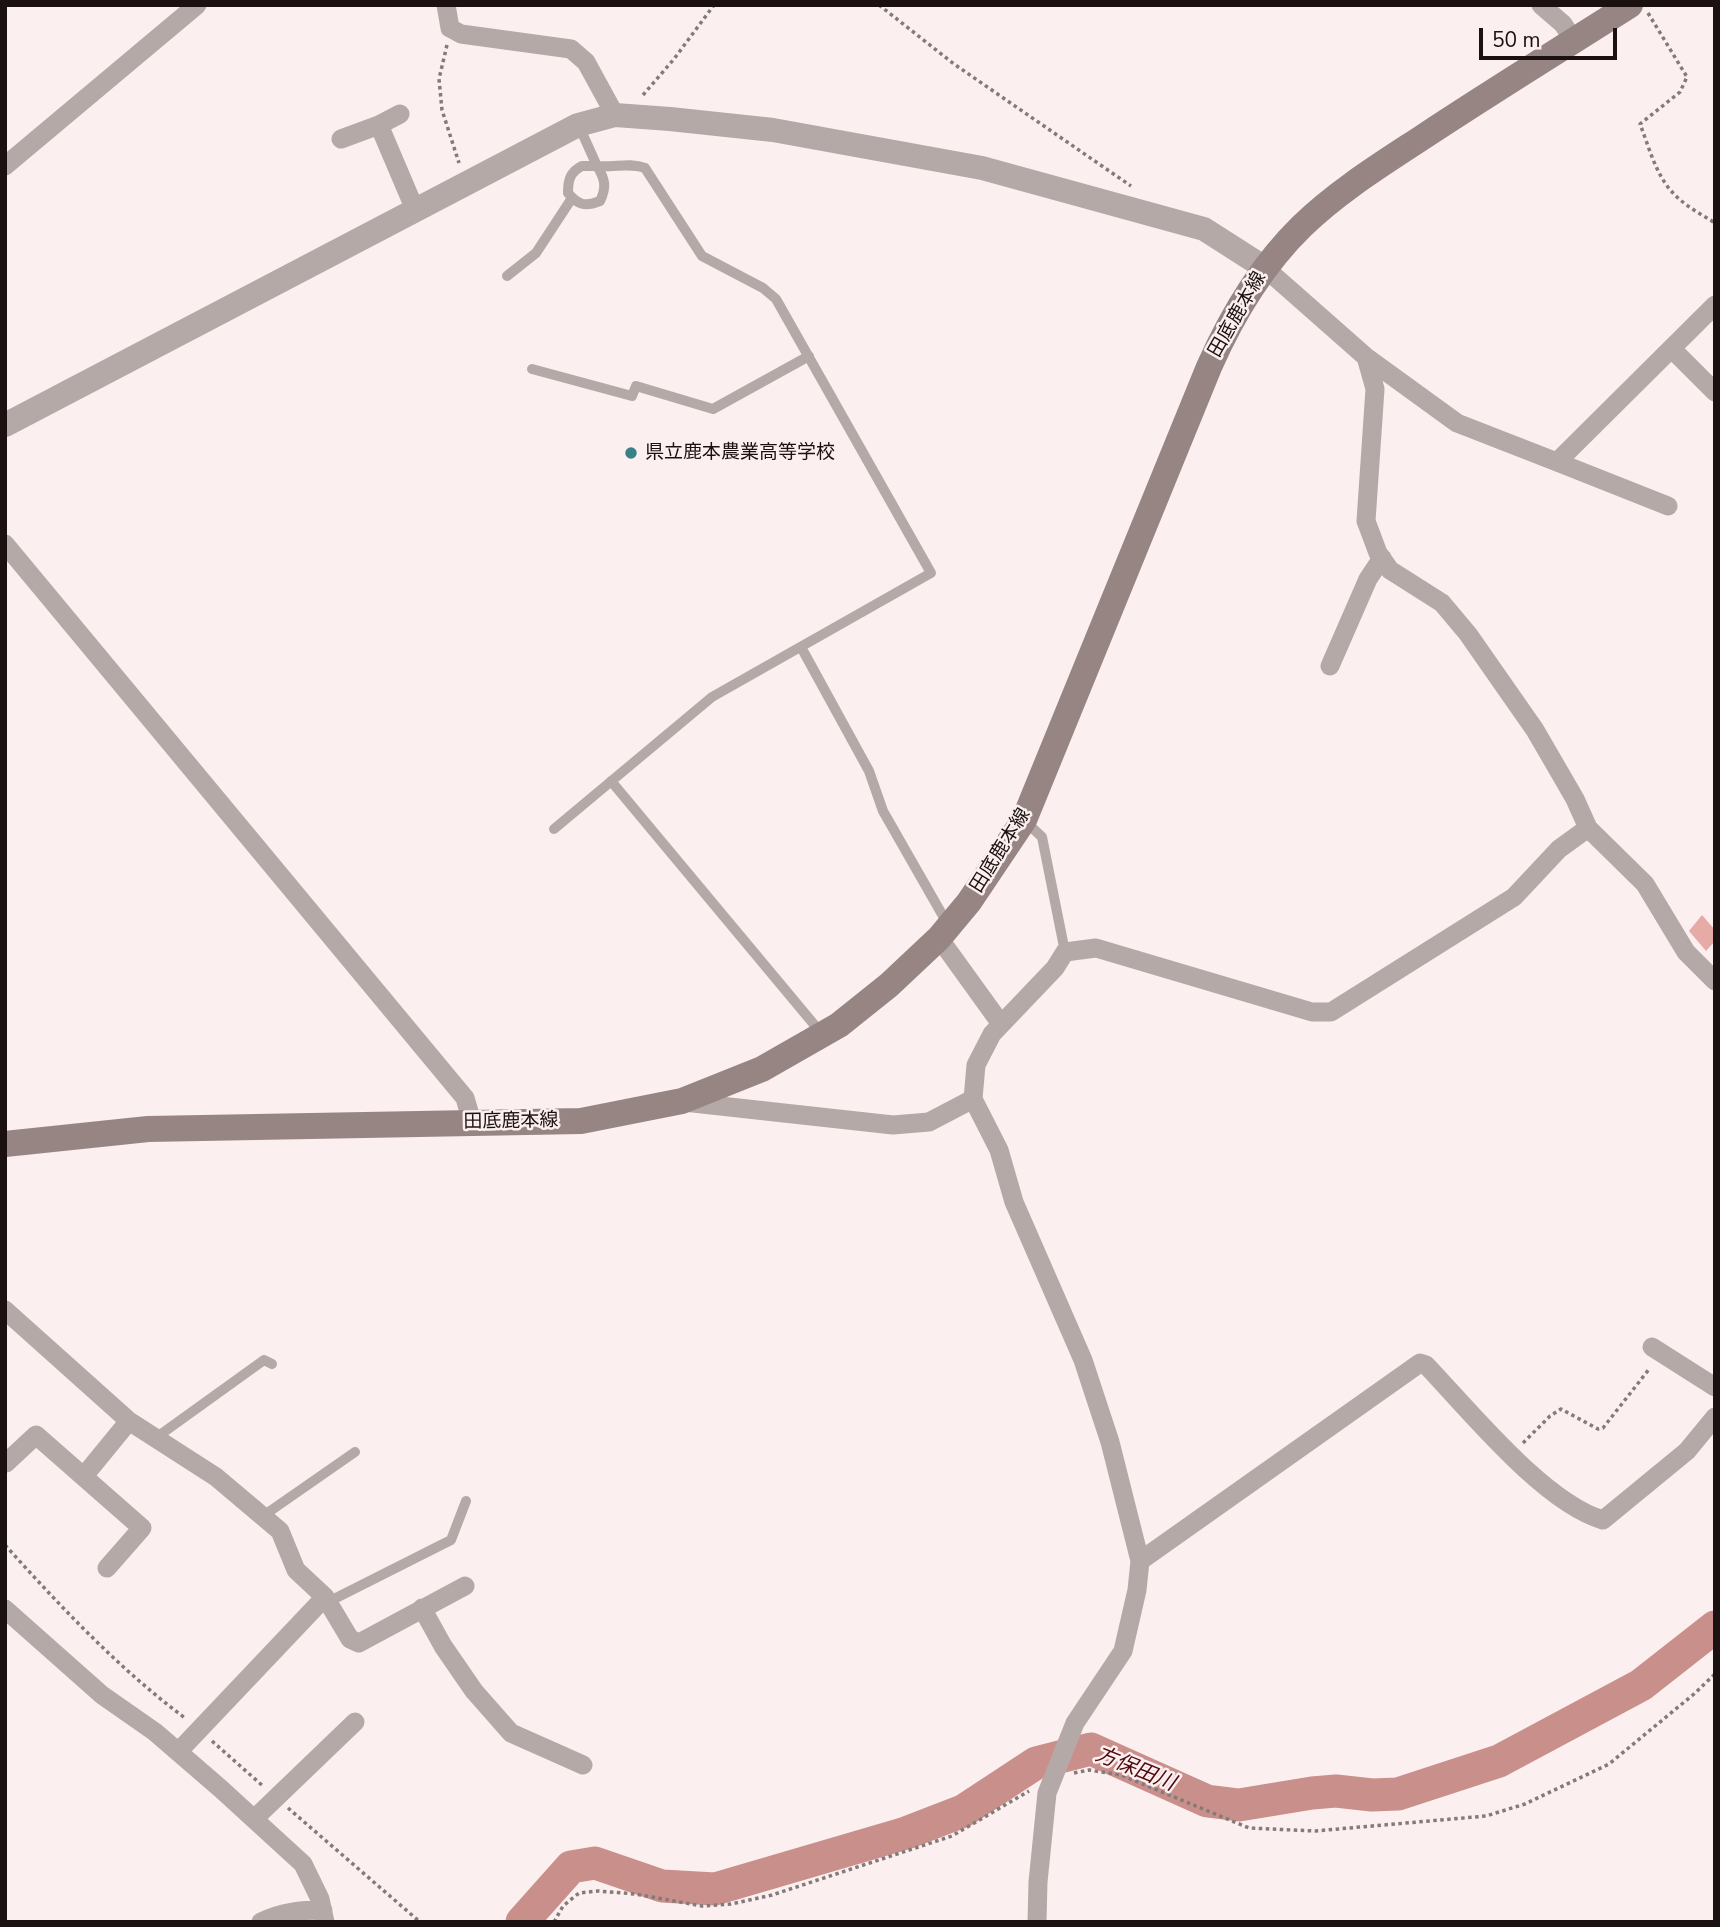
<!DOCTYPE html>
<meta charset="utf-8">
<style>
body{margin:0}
#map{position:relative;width:1720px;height:1927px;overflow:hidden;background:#fbefef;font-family:"Nunito Sans",sans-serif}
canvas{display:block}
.frame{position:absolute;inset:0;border:7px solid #1a1110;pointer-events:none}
.scale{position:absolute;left:1479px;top:28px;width:138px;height:32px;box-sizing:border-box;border:4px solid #1a1110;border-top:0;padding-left:9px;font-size:21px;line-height:24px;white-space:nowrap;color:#1a1110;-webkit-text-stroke:5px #fbefef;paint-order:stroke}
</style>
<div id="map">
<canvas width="1720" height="1927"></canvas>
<div class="frame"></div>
<div class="scale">50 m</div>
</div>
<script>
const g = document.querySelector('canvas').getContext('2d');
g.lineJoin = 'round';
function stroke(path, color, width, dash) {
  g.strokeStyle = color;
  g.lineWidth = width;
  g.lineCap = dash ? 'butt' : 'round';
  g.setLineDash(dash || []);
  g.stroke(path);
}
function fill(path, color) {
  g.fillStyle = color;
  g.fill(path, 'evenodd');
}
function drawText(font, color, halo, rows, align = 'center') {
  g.font = font + ' "Nunito Sans","Noto Sans JP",sans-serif';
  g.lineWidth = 5;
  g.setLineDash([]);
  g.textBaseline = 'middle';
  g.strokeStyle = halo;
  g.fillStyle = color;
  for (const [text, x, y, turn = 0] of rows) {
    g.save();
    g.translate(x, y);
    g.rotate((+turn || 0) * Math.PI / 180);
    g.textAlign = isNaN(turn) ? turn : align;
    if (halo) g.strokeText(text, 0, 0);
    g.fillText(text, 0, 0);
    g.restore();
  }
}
const river = new Path2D(`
 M522 1922 571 1867 595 1863 662 1886 715 1889 906 1833 963 1811 1036 1763 1091 1749 1207 1801 1239 1805 1312 1793 1336 1791 1372 1795 1398 1794 1499 1761 1641 1685 1715 1627`);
const building = new Path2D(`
 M1702 915 1715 930V941L1706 951 1689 931Z`);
const path = new Path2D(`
 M879 5 954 64 1131 186
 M1648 13 1687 77 1680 92 1640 124C1649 147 1656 176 1674 194 1685 206 1701 214 1715 223
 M447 45 439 79 442 110 459 163
 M643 95 674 59 714 5
 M1523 1443 1550 1416 1561 1409 1598 1429 1603 1428 1650 1368
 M5 1545C61 1607 118 1668 185 1718
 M212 1741 264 1787
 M1074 1773 1089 1770 1121 1775 1249 1828 1315 1831 1486 1816 1525 1804 1609 1764 1694 1694 1715 1674
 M288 1808 420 1922
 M554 1922 563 1906 579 1893 598 1891 635 1894 702 1906 731 1904 772 1895 952 1836 1029 1791`);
const service = new Path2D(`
 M582 166H597C605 179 607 187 600 201 585 207 578 205 568 193 568 180 570 172 582 166Z
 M507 276 536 253 572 198
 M532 369 632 396 636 386 713 409 809 356
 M801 647 869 771 883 811 947 923
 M611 781 822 1034
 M1026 822 1042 837 1065 952
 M554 829 712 697 931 573 776 299 763 288 702 256 645 168C629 162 614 168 597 166L579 126
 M157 1437 264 1360 272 1364
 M263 1516 355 1452
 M328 1602 451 1540 466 1501`);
const minor = new Path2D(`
 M446 5 450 28 461 34 571 49 586 62 615 115
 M1541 5 1563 24 1574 41
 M379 125 416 212
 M341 139 379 125 400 114
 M5 166 197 5
 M1265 268 1366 357 1457 423 1557 462 1715 305
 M1672 349 1715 392
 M1366 357 1375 389 1366 521 1378 553 1390 570 1442 603 1468 634 1535 730 1575 799 1588 828 1645 884 1686 952 1715 981
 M1557 462 1668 506
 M5 544 465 1098 472 1122
 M1330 666 1368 579 1382 558
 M939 938 1001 1024
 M684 1102 893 1125 929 1122 973 1099
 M5 1310 129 1421 216 1477 280 1531 296 1570 325 1597 350 1639 359 1643 465 1586
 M1652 1347 1715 1387
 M6 1463 36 1435 142 1528 107 1568
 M84 1476 129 1421
 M1140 1561 1420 1363 1426 1365C1469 1410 1544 1503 1603 1520L1687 1451 1715 1417
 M422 1608 443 1646 474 1691 511 1733 583 1765
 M5 1609 102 1695 155 1732 221 1789 303 1864 320 1899 325 1922
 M178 1752 325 1597
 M254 1819 355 1722
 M261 1922C281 1912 301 1910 323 1910
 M1037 1922 1038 1882 1047 1793 1075 1723 1123 1651 1137 1590 1140 1561 1110 1442 1083 1360 1014 1202 999 1150 973 1099 976 1065 992 1034 1055 968 1065 952 1096 948 1312 1012H1331L1514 897 1559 849 1588 828`);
const tertiary = new Path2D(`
 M5 425 578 125 615 115 670 119 773 130 982 168 1204 229 1265 268`);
const secondary = new Path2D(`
 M5 1144 148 1129 581 1121 682 1101 762 1069 839 1025 889 985 939 938 969 902 1024 820 1209 367C1232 315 1261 266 1302 226 1338 191 1382 164 1423 137 1491 92 1561 49 1630 5`);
const markers = [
 [631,453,7,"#398187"]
];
const streetNames = [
 ["田底鹿本線",1238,315,-60],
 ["田底鹿本線",1001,851,-58],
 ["田底鹿本線",511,1122,-1]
];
const poiNames = [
 ["県立鹿本農業高等学校",645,453]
];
const waterNames = [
 ["方保田川",1135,1770,22]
];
stroke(river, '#c98f8b', 33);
fill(building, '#e7aba7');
stroke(path, '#847a79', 3.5, [3.5, 3.5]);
stroke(service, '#b5a9a8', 10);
stroke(minor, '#b5a9a8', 19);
stroke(tertiary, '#b5a9a8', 24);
stroke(secondary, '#978584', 26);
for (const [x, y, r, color] of markers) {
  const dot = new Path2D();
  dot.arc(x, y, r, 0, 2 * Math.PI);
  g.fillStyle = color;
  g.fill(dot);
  stroke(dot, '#fbefef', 2.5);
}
drawText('19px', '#1a1110', '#fbefef', streetNames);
drawText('19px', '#1a1110', '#fbefef', poiNames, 'left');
drawText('italic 21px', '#500a10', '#fbefef', waterNames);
</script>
